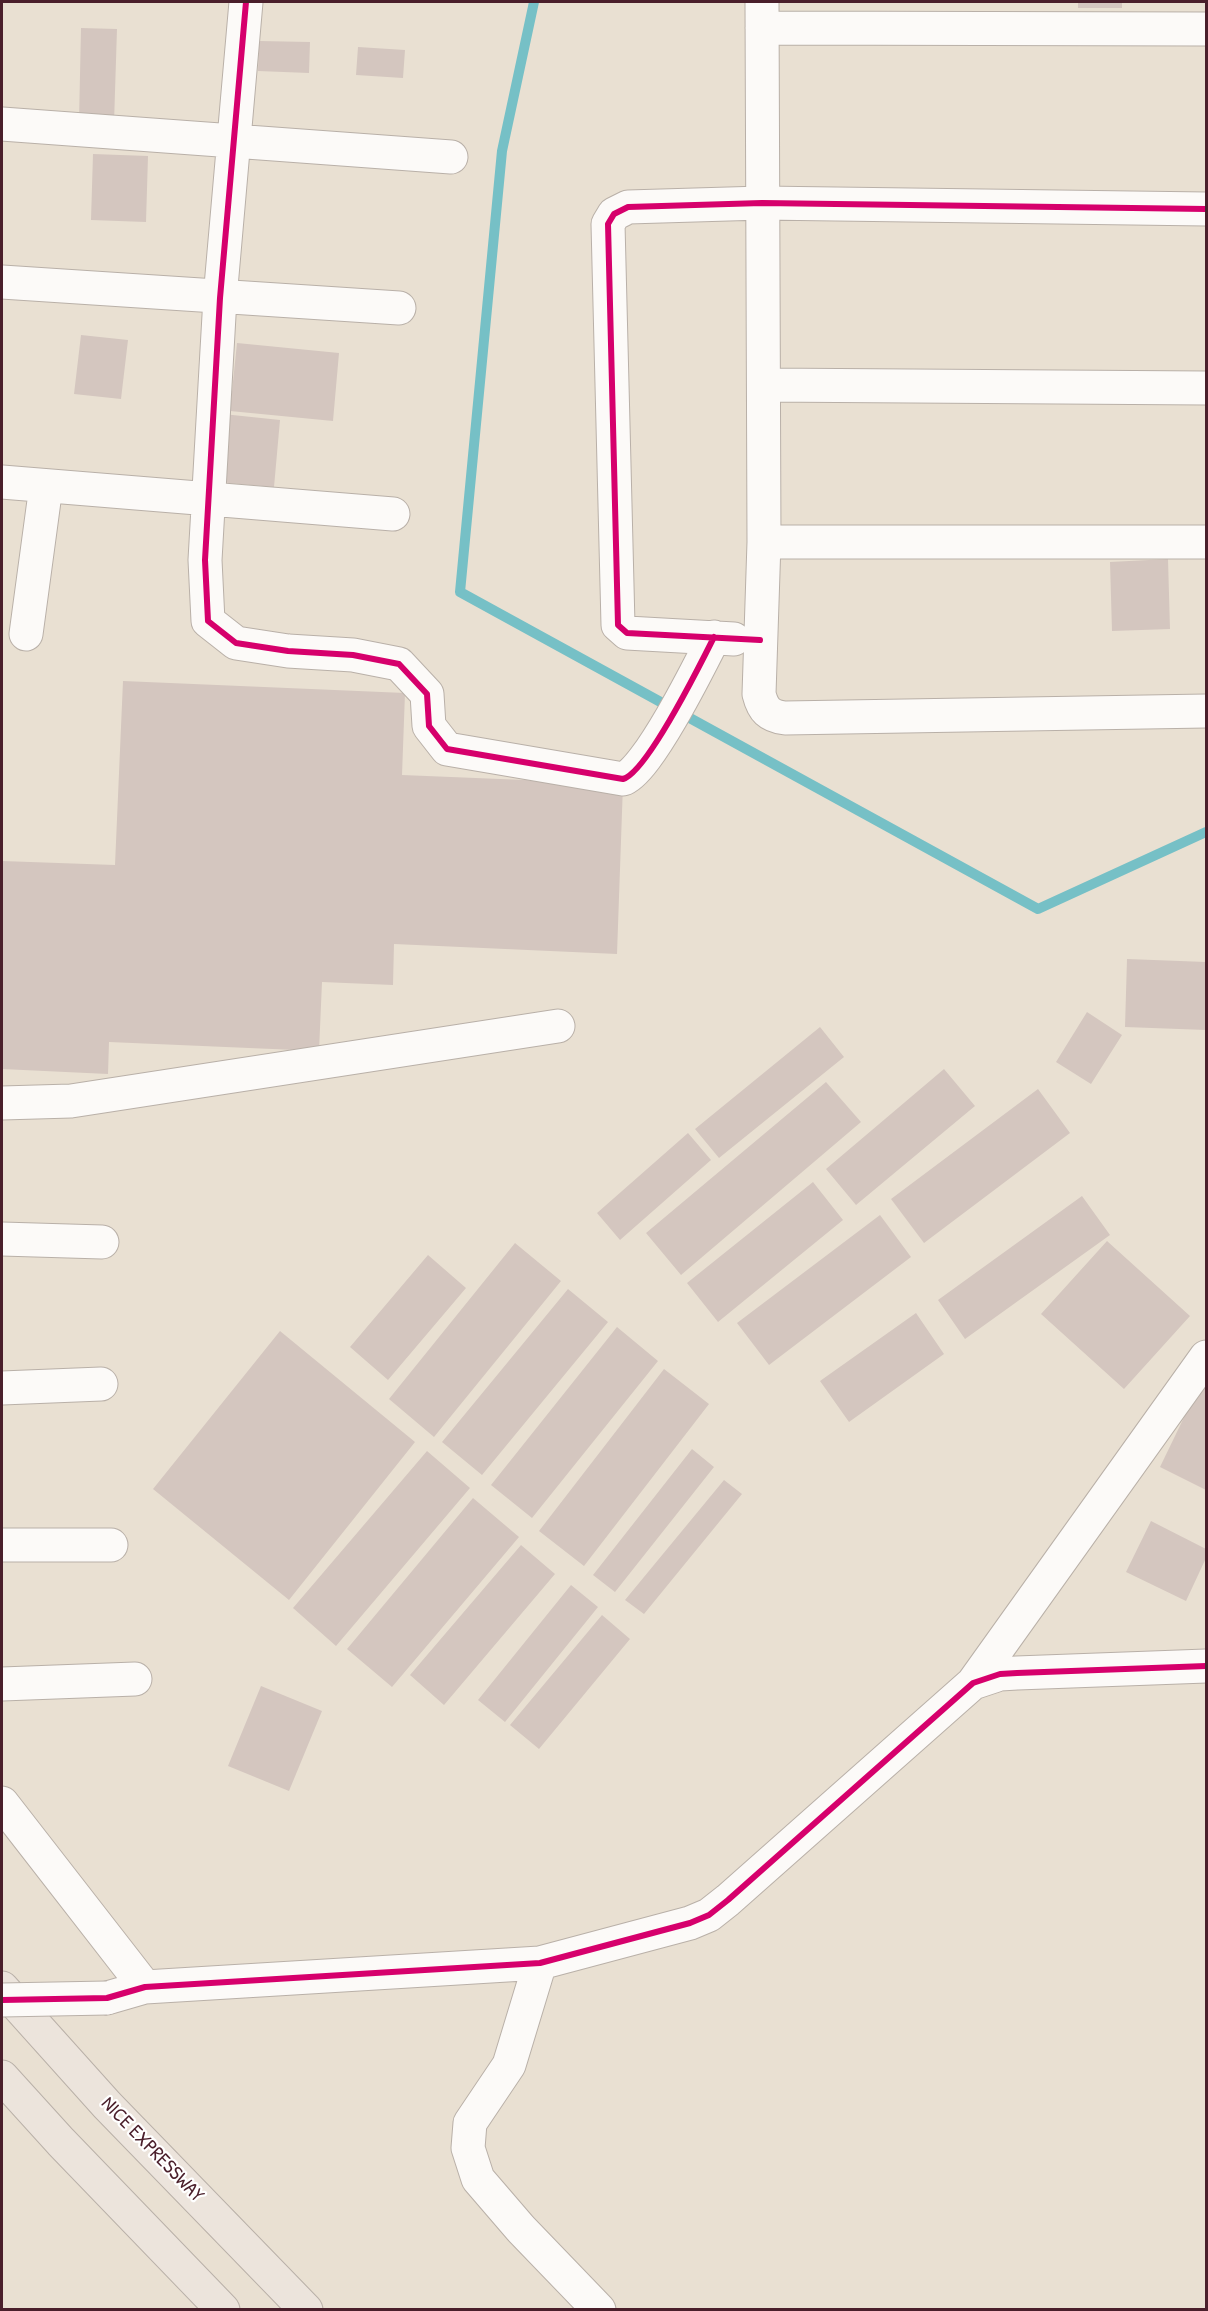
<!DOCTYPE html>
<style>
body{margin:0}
#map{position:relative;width:1208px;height:2311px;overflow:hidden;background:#e9e0d2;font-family:"Patrick Hand",sans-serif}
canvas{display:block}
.frame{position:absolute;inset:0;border:3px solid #4a1f2b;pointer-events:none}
</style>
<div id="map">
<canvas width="1208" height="2311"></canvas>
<div class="frame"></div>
</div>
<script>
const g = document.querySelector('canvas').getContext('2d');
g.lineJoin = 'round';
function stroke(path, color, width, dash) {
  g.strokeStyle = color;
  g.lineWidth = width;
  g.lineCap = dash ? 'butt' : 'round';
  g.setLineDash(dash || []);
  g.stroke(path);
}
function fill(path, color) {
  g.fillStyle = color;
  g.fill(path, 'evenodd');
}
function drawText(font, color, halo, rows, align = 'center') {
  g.font = font + ' "Patrick Hand",sans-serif';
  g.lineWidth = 4.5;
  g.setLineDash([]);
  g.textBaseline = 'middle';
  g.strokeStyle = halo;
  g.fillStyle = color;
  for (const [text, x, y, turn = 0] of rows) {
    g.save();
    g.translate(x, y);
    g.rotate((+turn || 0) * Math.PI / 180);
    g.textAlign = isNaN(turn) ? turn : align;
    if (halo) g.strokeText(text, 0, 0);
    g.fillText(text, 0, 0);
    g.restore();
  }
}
const stream = new Path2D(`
 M534 2 502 151 460 592 1038 909 1206 832`);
const building = new Path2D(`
 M1078 2H1122V8H1078Z
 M81 28 117 29 114 123 79 122Z
 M259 41 310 42 309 73 258 71Z
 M358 47 405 50 403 78 356 75Z
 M93 154 148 156 146 222 91 220Z
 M81 335 128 340 121 399 74 394Z
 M237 343 339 353 333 421 230 411Z
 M223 414 280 420 274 487 217 482Z
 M1168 559 1170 629 1112 631 1110 562Z
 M123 681 405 693 402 775 623 784 617 954 394 944 393 985 322 982 319 1051 109 1042 108 1074 2 1069V861L115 865Z
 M1127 959 1206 962V1030L1125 1027Z
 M1087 1012 1122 1035 1091 1084 1056 1062Z
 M820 1027 844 1057 719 1158 695 1129Z
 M944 1069 975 1106 856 1205 826 1169Z
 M826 1082 861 1122 681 1275 646 1233Z
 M1038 1089 1070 1133 924 1243 891 1199Z
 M688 1133 711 1160 620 1240 597 1213Z
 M813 1182 843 1220 718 1322 687 1283Z
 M1082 1196 1110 1235 965 1339 938 1300Z
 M880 1215 911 1257 769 1365 737 1323Z
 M1107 1241 1190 1316 1124 1389 1041 1314Z
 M515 1243 561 1281 434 1437 389 1399Z
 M428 1255 466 1288 388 1380 350 1347Z
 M568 1289 608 1322 482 1475 442 1442Z
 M916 1313 944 1354 849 1422 820 1381Z
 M617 1327 658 1361 532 1518 491 1485Z
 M280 1331 415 1442 289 1600 153 1489Z
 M664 1369 709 1404 584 1566 539 1531Z
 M1206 1372V1490L1160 1467Z
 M692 1449 714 1467 615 1592 593 1575Z
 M427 1451 470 1488 336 1646 293 1608Z
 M724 1480 742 1494 644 1614 625 1600Z
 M473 1498 519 1537 392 1687 347 1649Z
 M1151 1521 1206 1549V1558L1186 1601 1126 1572Z
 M521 1545 555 1574 444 1705 410 1675Z
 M571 1585 598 1607 505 1722 478 1700Z
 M602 1615 630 1639 539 1749 510 1725Z
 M261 1686 322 1711 289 1791 228 1766Z`);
const minor = new Path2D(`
 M246 2 220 298 205 560 208 621 236 643 288 651 353 655 399 664 427 694 429 726 447 749 623 779C647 772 701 663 714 637
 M762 2 764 542 759 694C763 710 769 716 785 718L1206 711
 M762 28 1206 29
 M2 124 451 157
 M2 282 399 308
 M764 385 1206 388
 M2 482 393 514
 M764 542H1206
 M26 634 46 486
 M734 639 627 633 618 625 608 224 614 214 628 207 762 203 1206 209
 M2 1103 71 1101 558 1026
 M2 1239 102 1242
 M2 1388 101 1384
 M2 1545H111
 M973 1683 1206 1357
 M2 1684 135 1679
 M2 1803 145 1987
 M540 1963 509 2065 470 2123 468 2148 478 2179 521 2229 599 2310
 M107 1998 145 1987 540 1963 690 1923 709 1915 728 1900 973 1683 1000 1674 1017 1673 1206 1666`);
const highway = new Path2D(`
 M2 1988 107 2105 306 2310
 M2 2077 61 2142 223 2310`);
const minorBridge = new Path2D(`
 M2 2000 107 1998`);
const cycleway = new Path2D(`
 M246 2 220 298 205 560 208 621 236 643 288 651 353 655 399 664 427 694 429 726 447 749 623 779C647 772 701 663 714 637
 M760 640 627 633 618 625 608 224 614 214 628 207 762 203 1206 209
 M2 2000 107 1998 145 1987 540 1963 690 1923 709 1915 728 1900 973 1683 1000 1674 1017 1673 1206 1666`);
const streetNames = [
 ["NICE EXPRESSWAY",152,2150,46]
];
stroke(stream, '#76c0c6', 10);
fill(building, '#d4c6bf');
stroke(minor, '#b9b0a8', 35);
stroke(highway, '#b9b0a8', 35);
stroke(minor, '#fcfaf8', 33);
stroke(highway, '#ece4dc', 33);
stroke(minorBridge, '#b9b0a8', 35, []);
stroke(minorBridge, '#fcfaf8', 33);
stroke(cycleway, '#d6006c', 6);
drawText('20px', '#4a1f2b', '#fff', streetNames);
</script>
